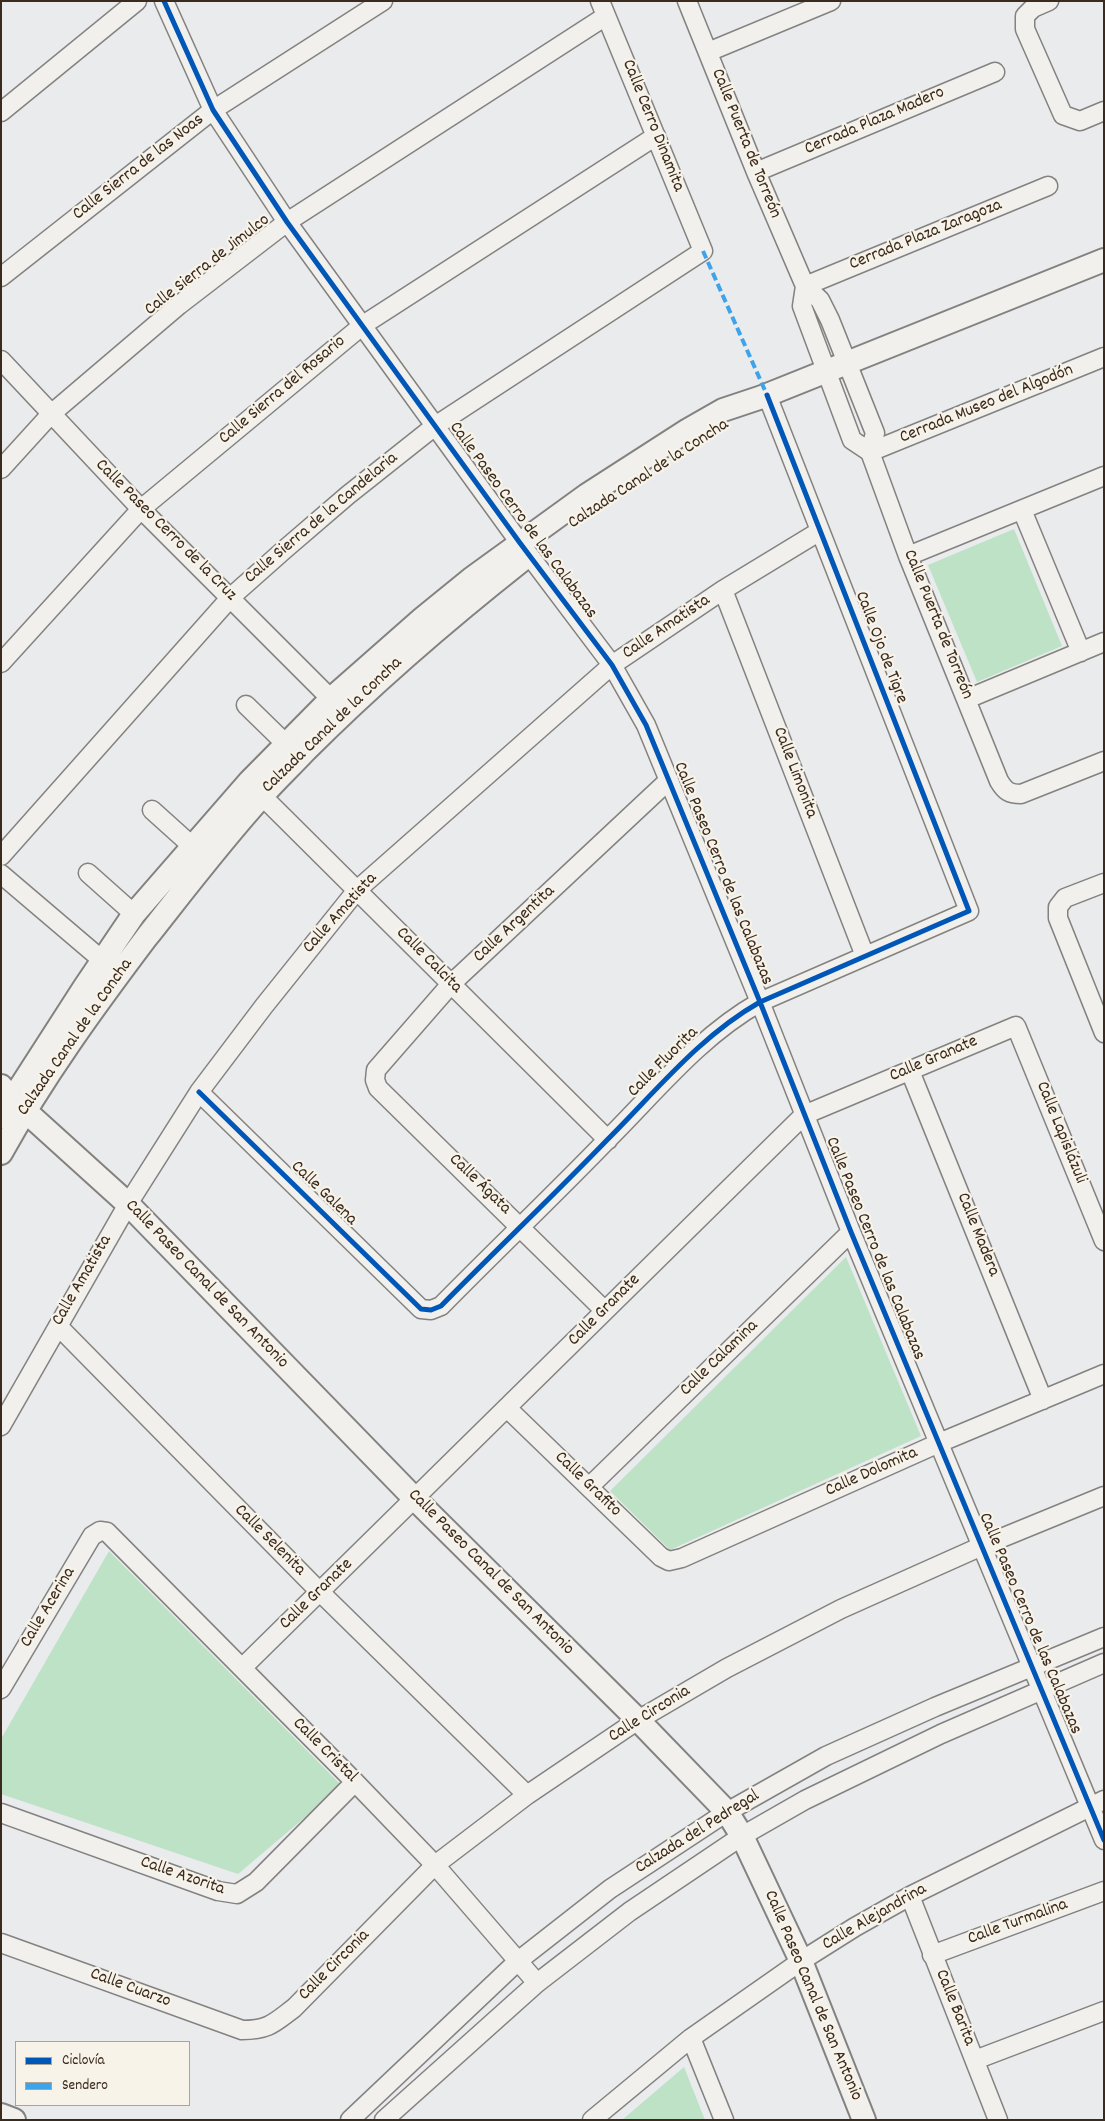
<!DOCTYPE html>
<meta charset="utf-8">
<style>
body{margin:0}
#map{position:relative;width:1105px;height:2121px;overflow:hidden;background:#e9ebed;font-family:Dekko,sans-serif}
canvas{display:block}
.frame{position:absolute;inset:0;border:2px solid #3b2a1e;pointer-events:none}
.legend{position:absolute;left:15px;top:2041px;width:175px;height:65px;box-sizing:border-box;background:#f7f3e8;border:1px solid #aca397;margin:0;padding:6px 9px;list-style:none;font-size:15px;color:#3b2a1e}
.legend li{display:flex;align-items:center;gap:10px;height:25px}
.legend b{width:25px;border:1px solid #aca397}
</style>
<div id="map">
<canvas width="1105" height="2121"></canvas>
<div class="frame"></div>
<ul class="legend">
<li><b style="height:6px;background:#0057b8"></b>Ciclovía</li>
<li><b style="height:6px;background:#3fa3ea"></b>Sendero</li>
</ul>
</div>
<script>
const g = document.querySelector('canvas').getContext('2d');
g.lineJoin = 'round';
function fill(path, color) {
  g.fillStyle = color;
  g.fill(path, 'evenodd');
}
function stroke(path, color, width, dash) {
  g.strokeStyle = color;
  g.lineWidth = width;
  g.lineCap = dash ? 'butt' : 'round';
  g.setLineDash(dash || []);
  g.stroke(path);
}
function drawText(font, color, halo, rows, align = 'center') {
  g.font = font + ' Dekko,sans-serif';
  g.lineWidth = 4.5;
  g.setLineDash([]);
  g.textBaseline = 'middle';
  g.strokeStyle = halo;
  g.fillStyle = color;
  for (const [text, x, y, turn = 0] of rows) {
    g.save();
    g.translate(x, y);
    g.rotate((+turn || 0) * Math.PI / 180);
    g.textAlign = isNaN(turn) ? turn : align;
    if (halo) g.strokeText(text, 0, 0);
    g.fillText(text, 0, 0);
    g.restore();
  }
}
const green = new Path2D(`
 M1014 529 1062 646 977 682 928 565Z
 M846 1257 921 1436 670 1550 610 1491Z
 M109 1551 342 1786 238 1874 1 1794V1739Z
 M684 2067 705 2120H622Z`);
const minor = new Path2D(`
 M164 1 213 110 287 222 520 543 612 665 646 725 760 1002 851 1232 1104 1840
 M687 1 756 172 805 286 820 300 830 320 875 433 870 452 908 556 999 781C1005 791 1009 794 1021 794L1104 761
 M1049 1 1033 8 1025 16V29L1063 115 1080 121 1104 111
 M708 52 831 1
 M1 112 137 1
 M756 172 995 72
 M1 277 213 110 383 1
 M805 286 1048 186
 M805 286 802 306 852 440 870 452
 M1 360 141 509 331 699
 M870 452 1104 357
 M1 469 51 414 179 305 287 222 606 16
 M1022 510 1081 652
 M908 556 1104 476
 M723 590 865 956
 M1 663 141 509 363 325 656 136
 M967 699 1104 642
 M246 705 286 744
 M254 788 608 1140
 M152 810 192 846
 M1 856 231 597 284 550 348 495 435 426 703 251 600 1
 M88 873 134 914
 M1 874 102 960
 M1104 883 1065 898 1058 907V918L1104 1033
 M910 1071 1043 1400
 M199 1092 421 1309 431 1310 441 1306C496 1250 553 1196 608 1139 657 1090 700 1036 760 1002L969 911 767 395
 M605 1311 378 1088 375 1080 376 1070 451 984 669 780
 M58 1326 320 1592 527 1795
 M507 1408 661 1557 669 1561 682 1558 939 1443 1104 1374
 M1 1426 128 1204 199 1092 264 1006 357 890 612 665 723 590 820 531
 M589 1487 851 1232
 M242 1668 804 1115 1016 1026 1104 1241
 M1 1689 92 1536 100 1531 107 1532 355 1782 435 1865 537 1983
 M1 1813 218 1891 237 1894 256 1882 355 1782
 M910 1896 998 2120
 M1 1943 242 2030C269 2030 274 2023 294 2008L435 1865 527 1795 638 1720 727 1668 841 1609 982 1546 1104 1496
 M932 1955 1104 1891
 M691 2038 724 2120
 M975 2060 1104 2011
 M350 2120 518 1961 610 1889 727 1812 826 1756 935 1707 1104 1637
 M384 2120 537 1983 629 1912 742 1836 805 1800 941 1734 1104 1663
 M592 2120 691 2038 801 1961 855 1927 910 1896 1104 1800`);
const tertiary = new Path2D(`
 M1 1086 12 1099 128 1204 415 1499 638 1720 727 1812 742 1836 801 1961 864 2120
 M1 1117 84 988 134 914 249 782 331 699 423 618 471 579 587 495 688 430 723 410 762 397 1104 260
 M1 1153C43 1077 94 1007 146 938 184 890 221 841 262 796 276 780 292 765 306 750 374 682 446 620 522 560
 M1 2115 14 2120`);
const quiet = new Path2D(`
 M703 251 767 395`);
const cycleway = new Path2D(`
 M164 1 213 110 287 222 520 543 612 665 646 725 760 1002 851 1232 1104 1840
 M199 1092 421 1309 431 1310 441 1306C496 1250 553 1196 608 1139 657 1090 700 1036 760 1002L969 911 767 395`);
const streetNames = [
 ["Cerrada Plaza Madero",875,122,-23],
 ["Calle Cerro Dinamita",652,126,68],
 ["Calle Puerta de Torreón",745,144,68],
 ["Calle Sierra de las Noas",139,168,-38],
 ["Cerrada Plaza Zaragoza",926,236,-22],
 ["Calle Sierra de Jimulco",208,266,-38],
 ["Calle Sierra del Rosario",283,391,-40],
 ["Cerrada Museo del Algodón",987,405,-22],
 ["Calzada Canal de la Concha",649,475,-33],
 ["Calle Sierra de la Candelaria",322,519,-40],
 ["Calle Paseo Cerro de las Calabazas",522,521,54],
 ["Calle Paseo Cerro de la Cruz",165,531,45],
 ["Calle Puerta de Torreón",937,625,68],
 ["Calle Amatista",667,628,-34],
 ["Calle Ojo de Tigre",880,648,69],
 ["Calzada Canal de la Concha",333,726,-44],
 ["Calle Limonita",794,773,69],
 ["Calle Paseo Cerro de las Calabazas",722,874,68],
 ["Calle Amatista",341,914,-48],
 ["Calle Argentita",515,925,-43],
 ["Calle Calcita",428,961,45],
 ["Calzada Canal de la Concha",76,1038,-55],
 ["Calle Granate",934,1060,-23],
 ["Calle Fluorita",664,1063,-45],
 ["Calle Lapislázuli",1060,1133,68],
 ["Calle Ágata",479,1185,44],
 ["Calle Galena",323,1194,44],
 ["Calle Madera",977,1235,68],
 ["Calle Paseo Cerro de las Calabazas",874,1249,68],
 ["Calle Amatista",83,1281,-60],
 ["Calle Paseo Canal de San Antonio",206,1285,46],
 ["Calle Granate",605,1311,-45],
 ["Calle Calamina",720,1359,-44],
 ["Calle Dolomita",872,1473,-24],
 ["Calle Grafito",587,1485,44],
 ["Calle Selenita",269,1541,45],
 ["Calle Paseo Canal de San Antonio",490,1573,45],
 ["Calle Granate",317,1595,-44],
 ["Calle Acerina",49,1608,-59],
 ["Calle Paseo Cerro de las Calabazas",1029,1624,67],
 ["Calle Circonia",650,1715,-32],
 ["Calle Cristal",324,1751,45],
 ["Calzada del Pedregal",698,1833,-32],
 ["Calle Azorita",182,1877,19],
 ["Calle Alejandrina",875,1918,-30],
 ["Calle Turmalina",1018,1923,-20],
 ["Calle Circonia",335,1966,-45],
 ["Calle Cuarzo",130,1989,20],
 ["Calle Paseo Canal de San Antonio",812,1996,67],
 ["Calle Barita",954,2008,68]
];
fill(green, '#bee2c5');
stroke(minor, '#848280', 21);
stroke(tertiary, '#848280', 26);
stroke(minor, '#f1f0ed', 18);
stroke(tertiary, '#f1f0ed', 22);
stroke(quiet, '#3fa3ea', 4, [8, 4]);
stroke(cycleway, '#0057b8', 5);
drawText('18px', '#3b2a1e', '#f7f3e8', streetNames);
</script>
